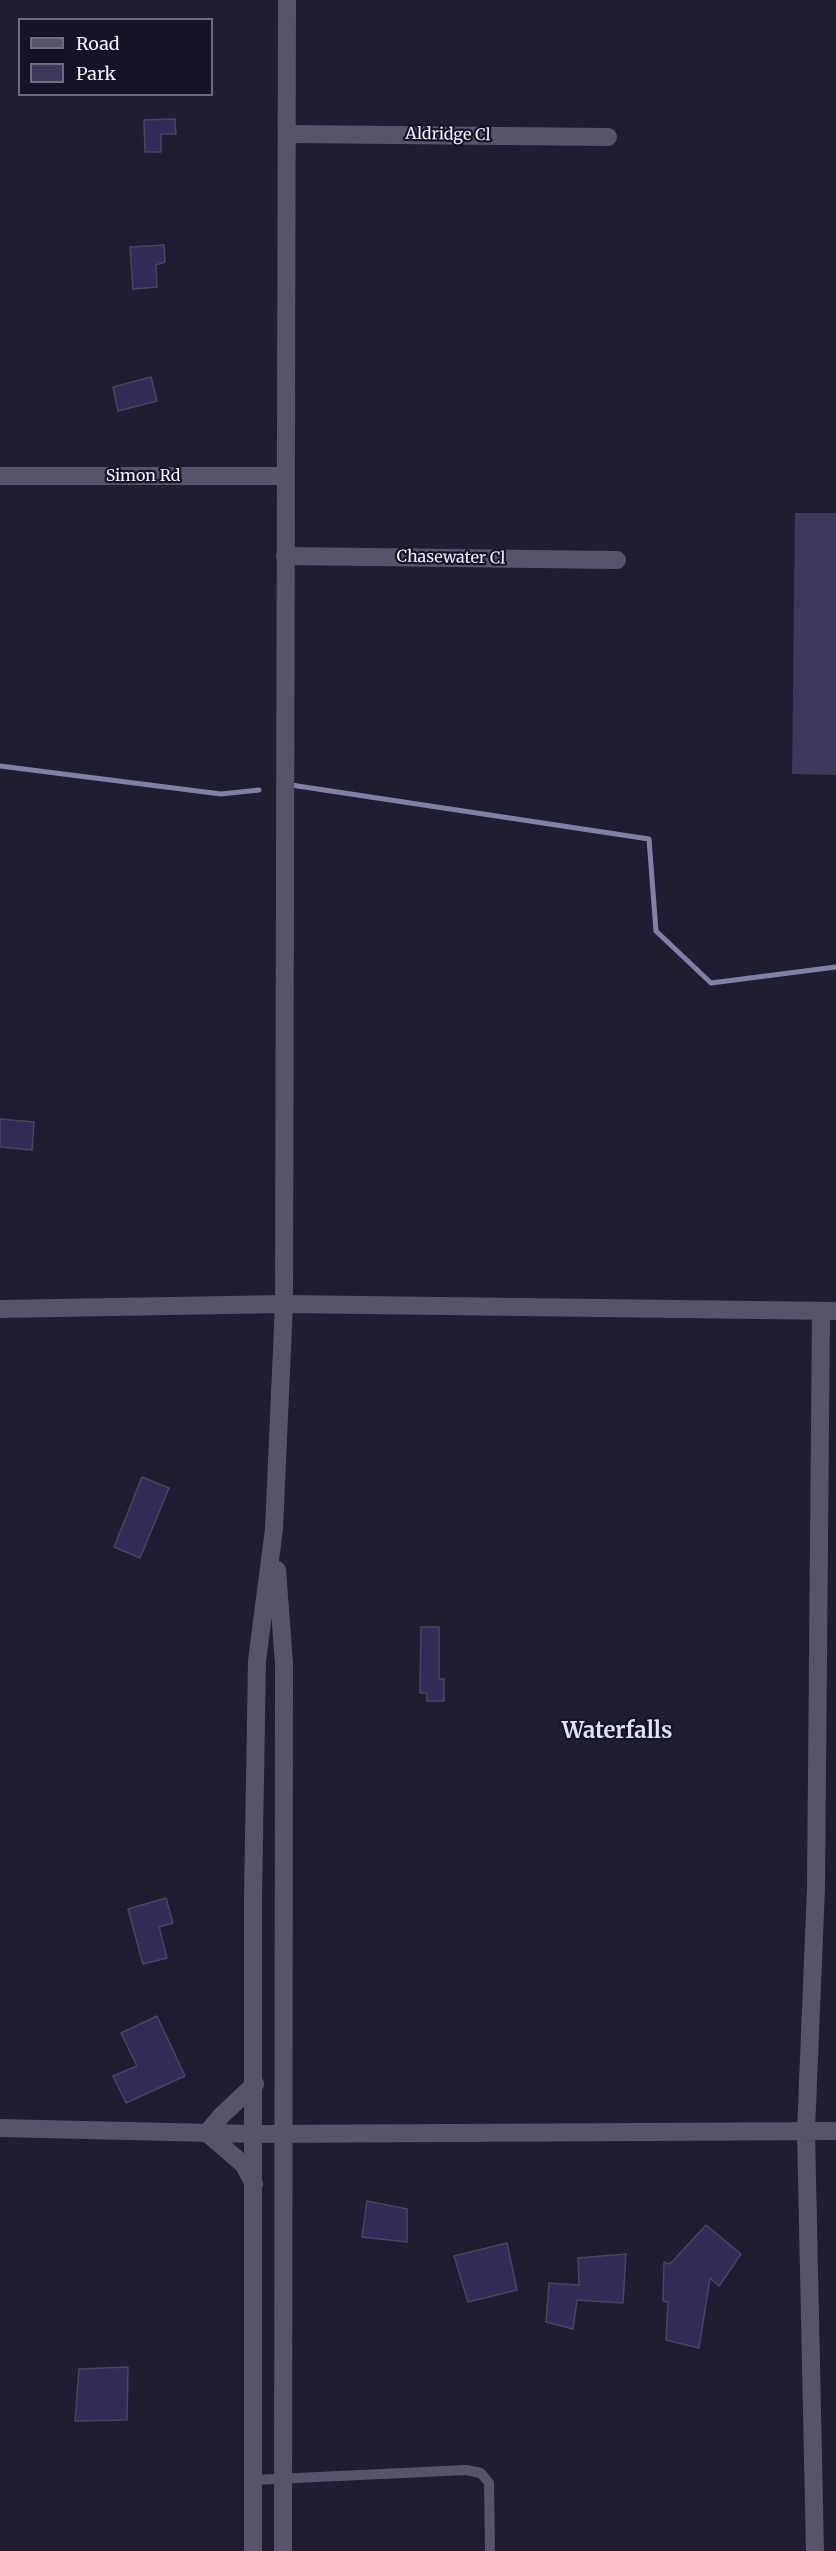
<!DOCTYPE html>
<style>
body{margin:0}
#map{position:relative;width:836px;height:2551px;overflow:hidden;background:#1e1d31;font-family:Merriweather,serif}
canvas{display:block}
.legend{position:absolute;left:18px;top:18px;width:195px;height:78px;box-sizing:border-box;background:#151327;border:2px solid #6d6c7d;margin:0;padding:8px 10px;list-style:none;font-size:18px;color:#f2f2fe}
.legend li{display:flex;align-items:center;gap:12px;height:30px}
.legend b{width:30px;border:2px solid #6d6c7d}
</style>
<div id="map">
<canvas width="836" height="2551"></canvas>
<ul class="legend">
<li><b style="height:8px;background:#55546a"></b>Road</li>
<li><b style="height:16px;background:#3c395c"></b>Park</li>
</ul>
</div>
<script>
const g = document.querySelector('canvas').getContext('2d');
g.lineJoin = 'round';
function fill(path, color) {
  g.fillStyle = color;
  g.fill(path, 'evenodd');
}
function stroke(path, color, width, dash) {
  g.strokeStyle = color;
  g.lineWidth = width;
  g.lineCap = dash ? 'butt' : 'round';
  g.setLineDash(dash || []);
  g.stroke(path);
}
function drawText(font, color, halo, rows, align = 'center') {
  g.font = font + ' Merriweather,serif';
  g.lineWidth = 4.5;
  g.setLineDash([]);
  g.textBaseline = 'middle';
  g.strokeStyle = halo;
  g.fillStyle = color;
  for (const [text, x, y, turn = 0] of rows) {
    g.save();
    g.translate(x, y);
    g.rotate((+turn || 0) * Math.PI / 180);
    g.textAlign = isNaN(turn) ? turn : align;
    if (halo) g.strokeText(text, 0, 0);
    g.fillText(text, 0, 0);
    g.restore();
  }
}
const green = new Path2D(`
 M795 513H836V775L792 774Z`);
const stream = new Path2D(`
 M0 766 221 794 259 790
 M291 785 649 839 656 931 711 983 836 967`);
const building = new Path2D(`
 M175 119 176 134H161V152H145L144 120Z
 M164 245 165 262 156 265 157 287 133 289 130 247Z
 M151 377 157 401 118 411 113 387Z
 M0 1119 34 1122 32 1150 0 1147Z
 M142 1477 169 1488 140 1558 114 1547Z
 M421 1627H439V1679H444V1701H427V1693H420Z
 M166 1898 173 1923 159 1927 167 1958 143 1964 128 1909Z
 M157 2016 185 2076 126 2103 113 2076 137 2066 121 2033Z
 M367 2201 407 2209V2242L362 2237Z
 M706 2225 741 2254 719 2286 710 2278 699 2348 666 2340 668 2302 663 2301 664 2262 670 2264Z
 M507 2243 517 2290 468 2302 454 2256Z
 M626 2254 623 2303 577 2300 573 2329 546 2322 549 2283 579 2285 578 2258Z
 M128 2367 127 2420 75 2421 79 2369Z`);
const service = new Path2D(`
 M254 2480 466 2470 481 2473 489 2483 490 2551`);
const minor = new Path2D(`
 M288 134 608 137
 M0 476H285
 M285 556 617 560
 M0 1309 284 1304 836 1311
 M0 2128 255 2134 836 2131
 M815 2551 806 2131 816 1888 821 1311`);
const tertiary = new Path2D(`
 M277 1570 284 1663 283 2551
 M254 2184 244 2165 207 2133 221 2116 255 2084
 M253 2551V1897L257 1661 274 1529 284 1304 287 0`);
const streetNames = [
 ["Aldridge Cl",448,135,1],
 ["Simon Rd",143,476],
 ["Chasewater Cl",451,558,1]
];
const districtNames = [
 ["Waterfalls",617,1732]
];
fill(green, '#3c395c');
stroke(stream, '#8380a6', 5);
fill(building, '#312b58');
stroke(building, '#48465e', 1.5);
stroke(service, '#55546a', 10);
stroke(minor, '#55546a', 18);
stroke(tertiary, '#55546a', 18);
drawText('16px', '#f2f2fe', '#151327', streetNames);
drawText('bold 22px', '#e1e0fd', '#151327', districtNames);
</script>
